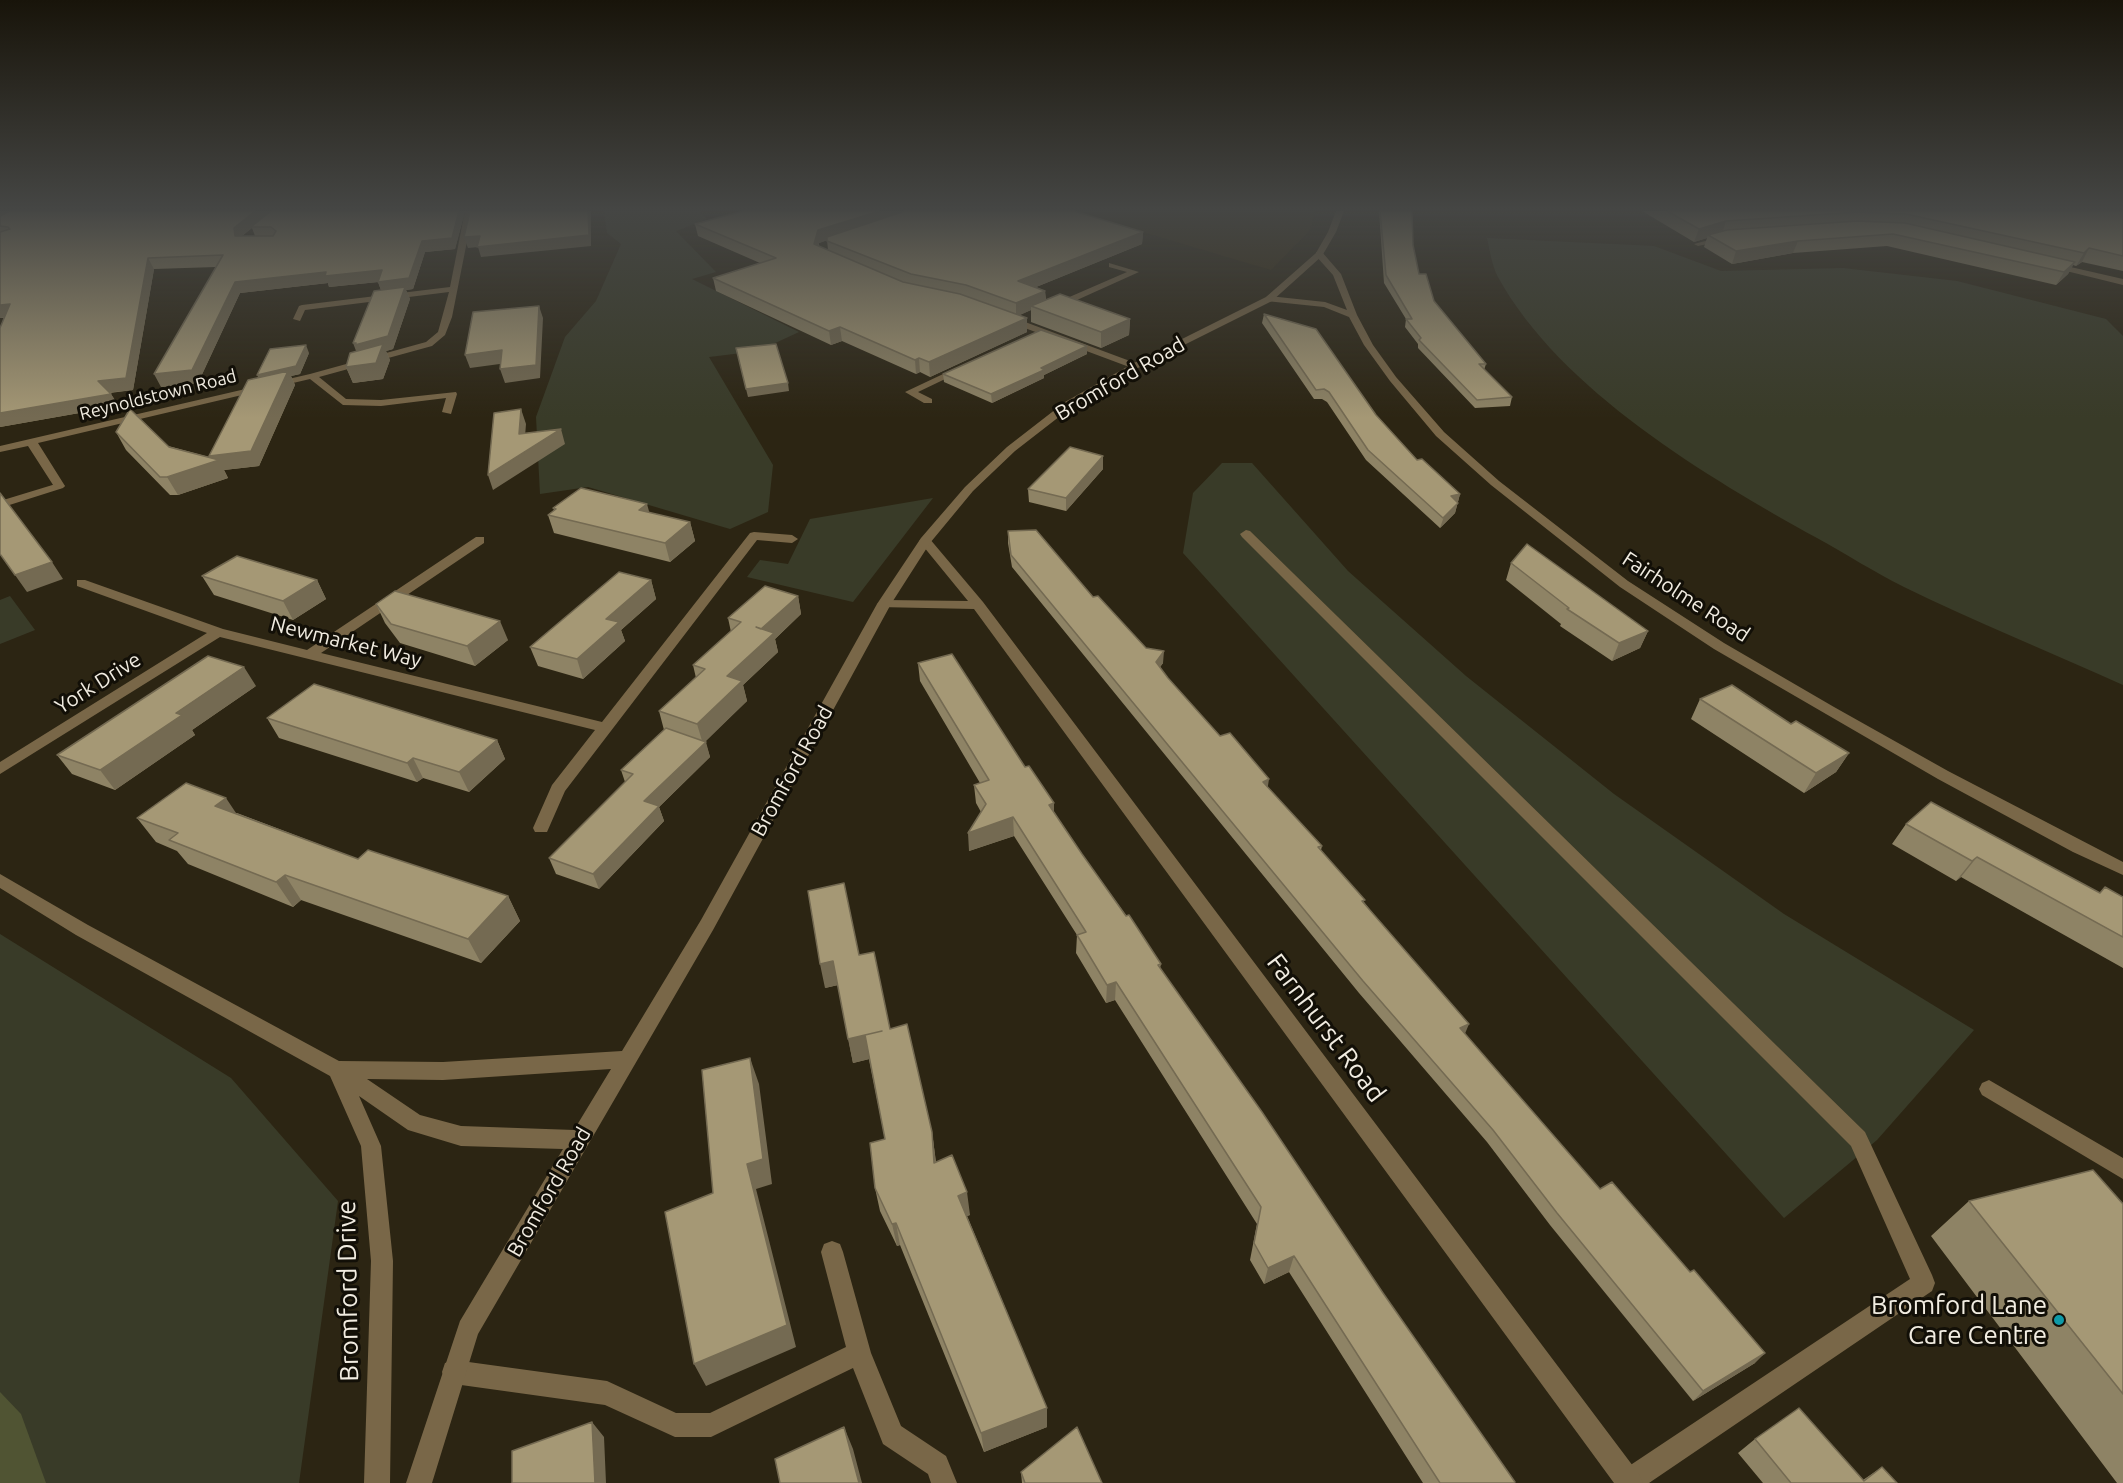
<!DOCTYPE html>
<style>
body{margin:0}
canvas{display:block;background:#2c2513}
</style>
<canvas width="2123" height="1483"></canvas>
<script>
const g = document.querySelector('canvas').getContext('2d');
g.lineJoin = 'round';
function fill(path, color) {
  g.fillStyle = color;
  g.fill(path, 'evenodd');
}
function stroke(path, color, width, dash) {
  g.strokeStyle = color;
  g.lineWidth = width;
  g.lineCap = dash ? 'butt' : 'round';
  g.setLineDash(dash || []);
  g.stroke(path);
}
function drawText(font, color, halo, rows, align = 'center') {
  g.font = font + ' Ubuntu,sans-serif';
  g.lineWidth = 6;
  g.setLineDash([]);
  g.textBaseline = 'middle';
  g.strokeStyle = halo;
  g.fillStyle = color;
  for (const [text, x, y, turn = 0] of rows) {
    g.save();
    g.translate(x, y);
    g.rotate((+turn || 0) * Math.PI / 180);
    g.textAlign = isNaN(turn) ? turn : align;
    if (halo) g.strokeText(text, 0, 0);
    g.fillText(text, 0, 0);
    g.restore();
  }
}
const built = new Path2D(`
 M1072 211H1315L1310 230 1271 270Z`);
const green = new Path2D(`
 M604 211H700L707 219 676 231 716 272 692 279 799 332 758 351 709 357 773 465 768 512 730 529 588 487 540 494 536 417 565 337 596 301 621 244 607 233Z
 M1487 238 1654 246 1721 271 1843 268 1957 281 2106 319 2123 336V685C2050 652 1976 622 1904 587 1874 572 1846 554 1817 538 1707 477 1560 390 1498 277 1492 266 1490 251 1487 238Z
 M1222 463H1252L1348 571 1466 676 1614 794 1784 914 1974 1030 1877 1140 1784 1218 1183 553 1193 493Z
 M933 498 853 602 747 577 760 560 788 564 810 519Z
 M10 596 35 630 0 644V600Z
 M0 934 231 1078 338 1201 299 1483H0Z`);
const forest = new Path2D(`
 M0 1392 21 1414 46 1483H0Z`);
const service = new Path2D(`
 M59 483 65 486 63 488 0 508V501Z
 M1246 530 1250 531 1865 1132 1932 1275 1935 1283 1932 1291 1649 1483H1617L1616 1481 1620 1472 1910 1279 1851 1146 1242 537 1240 534Z
 M1989 1080 2123 1158V1179L1982 1095 1979 1089 1982 1083Z`);
const minor = new Path2D(`
 M465 211H473L452 317 445 335 432 346 319 377 346 399 381 400 456 392 457 394 451 414 442 412 446 398 381 406 343 405 310 379 38 443 65 486 59 489 55 488 28 446 0 452V446L310 374 426 342 438 332 449 292 305 310 300 321 293 319 299 306 302 305 450 287Z
 M1724 236 1727 240 1698 246 1694 244Z
 M1316 252H1322L1341 274 1357 315 1373 345 1396 377 1444 432 1499 481 1628 581 1724 643 1834 707 1948 771 2123 862V875L2073 852 1938 779 1714 649 1620 587 1491 485 1436 436 1390 381 1364 345 1349 317 1324 307 1266 301V297L1269 296 1325 302 1347 310 1333 275 1316 256Z
 M1109 263 1139 272 1057 309H1051V305L1127 272 1109 267Z
 M2053 263 2123 279V285L2050 267V263Z
 M1009 316 1138 364 1140 366 1132 368 1006 321V317Z
 M958 367 966 369 918 392 932 399V403H924L905 392Z
 M754 532 792 535 798 539 792 543 757 540 565 791 547 832H535L533 828 552 785 595 730 220 637 0 774V762L207 633 77 586V580H85L223 629 307 650 476 537H484V543L321 653 602 722 750 533Z
 M925 537 929 538 983 602 1639 1474 1643 1483H1614L974 609 879 607 877 604 884 600 968 601 919 541Z
 M832 1241 840 1244 843 1252 871 1353 901 1426 946 1456 957 1483H931L928 1474 883 1444 853 1368 711 1437H675L605 1405 454 1384 445 1381 442 1372 445 1363 454 1360 607 1381 676 1413H710L846 1347 821 1252 824 1244Z`);
const tertiary = new Path2D(`
 M1336 211H1344L1336 232 1322 256 1272 301 1138 368 1073 406 1015 451 973 491 930 543 891 604 713 930 478 1334 432 1483H406L460 1321 563 1149 461 1146 408 1130 359 1096 381 1146 393 1261 390 1483H364L371 1261 361 1146 330 1076 76 935 0 888V874L88 925 339 1061 443 1062 622 1051 701 920 877 604 921 538 965 487 1007 447 1065 402 1132 364 1266 297 1316 253 1328 232ZM611 1069 574 1130 461 1126 420 1115 367 1079 443 1080Z`);
const wall = new Path2D(`
 M0 211H465L455 249 425 252 413 289 406 290 410 299 393 349 386 351 390 360 383 379 353 383 346 367 356 351 381 290 378 282 329 287 328 283 240 293 198 383 161 387 216 267 154 269 133 390 110 393 119 406 0 427V328L4 318H0ZM252 228 255 236H242Z
 M1379 211H1412L1413 245 1419 274 1434 301 1486 364 1484 370 1512 397 1510 406 1475 408 1418 348V344L1405 327 1406 319 1384 283Z
 M1642 211H2123V271L2082 262 2076 266 2073 265 2068 274 2056 285 1887 246 1793 253 1732 264 1704 247 1707 238 1694 242Z
 M695 224 1143 232 1142 244 1036 287 1045 291 1046 300 1130 319 1129 335 1101 348 1031 322V310L1019 315 1027 318V332L930 377 920 372 916 374 842 341 831 345 716 291 713 278 760 263 698 236ZM827 240 828 250 819 246V243Z
 M1264 314 1376 415 1417 460 1460 494 1455 513 1440 528 1366 460 1327 402 1322 399H1314L1262 323Z
 M1087 346V354L1044 375V378L992 403 944 382 943 374Z
 M309 353 300 374 291 376 295 385 259 466 224 470 228 478 178 495H170L126 450 116 432 209 457V456L258 378Z
 M1103 456V469L1066 511 1029 502 1028 489Z
 M553 508 650 513 690 522 695 541 670 562 554 533 548 515 554 510Z
 M1008 531 1093 597 1146 648 1163 663 1160 667 1168 678 1220 736 1322 846 1321 850 1364 902 1465 1034 1600 1189 1755 1363 1693 1401 1550 1225 1487 1142 1359 993 1012 567 1008 543Z
 M1511 563 1648 631 1640 648 1612 661 1560 626 1561 624 1506 580Z
 M202 576 317 580 326 599 293 620 214 595Z
 M651 580 656 599 621 630 625 641 583 679 538 666 530 647Z
 M798 596 801 614 775 639 778 652 743 685 747 701 705 741 710 757 659 807 664 821 599 889 556 874 549 858 625 782 621 770 664 730 659 711 696 678 693 665 731 632 728 618Z
 M376 604 508 640 475 666 400 643 385 623Z
 M918 663 1025 767 1054 803V812L1082 854 1161 964 1160 968 1383 1293 1514 1483H1423L1289 1272 1264 1284 1250 1260 1257 1224 1115 1000 1106 1003 1076 953 1077 935 1014 836 969 851 981 812 976 803 974 785 980 783 920 681Z
 M256 686 192 730 195 735 115 790 72 774 57 755Z
 M1700 699 1791 724 1849 753 1836 772 1804 793 1691 719Z
 M267 718 497 740 505 759 469 792 423 778 417 782 279 738Z
 M237 813 358 859 508 896 520 921 481 963 301 900 293 907 188 864 177 851 156 842 137 818Z
 M1906 824 2100 893 2105 887 2123 897V968L1961 877 1956 881 1892 844Z
 M859 955 890 1029 932 1132 936 1162 970 1215 967 1216 1047 1408V1427L984 1452 900 1245 897 1246 880 1211 875 1188 885 1139 869 1059 853 1063 838 985 825 988Z
 M1969 1201 2123 1204V1483H2117L1931 1236Z
 M1755 1439 1863 1480 1882 1467 1897 1483H1763L1738 1453Z
 M1021 1472 1102 1483H1022Z`);
const shadedWall = new Path2D(`
 M0 211H19L0 221Z
 M255 211H273L239 238 235 236 234 228Z
 M459 211H465L455 249 425 252 413 289 406 290 410 299 393 349 386 351 390 360 383 379 353 383 346 367 358 356 353 343 382 293 378 282 329 287 328 283 240 293 198 383 161 387 154 374 235 282 422 241Z
 M588 211H591V246L481 257 478 247 468 248 464 237Z
 M880 211H918L819 243 816 257 814 244 818 230Z
 M1726 221 1722 234 1708 235 1707 238 1694 242 1699 229Z
 M1143 232 1142 244 1019 294 1018 281Z
 M1798 241 1793 253 1732 264 1736 251Z
 M2089 248 2082 262 2076 266 2084 253Z
 M148 258 154 269 133 390 105 393 98 381Z
 M2075 262 2068 274 2056 285 2064 272Z
 M1045 291 1046 304 1031 306V310L1016 317V303Z
 M10 304 17 316 0 318V305Z
 M539 306 543 318 540 378 505 383 500 369Z
 M1027 318V332L930 377 929 362Z
 M1130 319 1129 335 1101 348V332Z
 M840 327 842 341 831 345 829 331Z
 M306 345 309 353 300 374 291 376 295 385 259 466 224 470 228 478 178 495 167 477 212 462 209 456 261 383 257 375Z
 M1087 346V354L1044 375V378L992 403 991 394 1041 368Z
 M502 350 507 363 470 368 465 355Z
 M919 358 920 372 916 374 915 360Z
 M788 383 789 391 748 397 746 389Z
 M111 394 119 406 0 427V413Z
 M521 409 526 424 524 449 519 434Z
 M561 429 565 444 493 490 488 475Z
 M1103 456V469L1066 511V498Z
 M1460 494 1455 513 1440 528 1451 496Z
 M647 504 652 522 639 510Z
 M690 522 695 541 670 562 665 543Z
 M52 562 63 579 27 592 15 575Z
 M317 580 326 599 293 620 283 601Z
 M651 580 656 599 621 630 625 641 583 679 577 659 606 619Z
 M798 596 801 614 775 639 778 652 743 685 747 701 703 744 697 724 727 676 761 629Z
 M500 621 508 640 475 666 467 646Z
 M1648 631 1640 648 1612 661 1619 643Z
 M1164 651 1163 663 1155 674 1156 662Z
 M244 667 256 686 192 730 195 735 115 790 100 770 176 713Z
 M497 740 505 759 469 792 459 772Z
 M706 742 710 757 659 807 664 821 599 889 593 874 644 801Z
 M1849 753 1836 772 1804 793 1816 773Z
 M413 758 423 778 417 782 407 763Z
 M1269 779 1267 792 1263 782Z
 M226 798 242 822 215 806Z
 M1054 803V821L1049 805Z
 M1013 817 1014 836 969 851 968 833Z
 M1977 857 1961 877 1956 881 1972 861Z
 M285 875 301 900 293 907 276 882Z
 M508 896 520 921 481 963 468 939Z
 M833 961 838 985 825 988 820 964Z
 M1116 982 1115 1000 1106 1003 1107 985Z
 M1469 1024 1464 1036 1460 1028Z
 M882 1031 886 1055 853 1063 848 1039Z
 M750 1058 759 1084 772 1184 756 1189 796 1347 706 1386 694 1364 747 1164Z
 M932 1132 935 1155 937 1186 934 1163Z
 M967 1192 970 1215 961 1218 958 1196Z
 M896 1223 900 1245 897 1246 892 1224Z
 M1294 1256 1289 1272 1264 1284 1268 1268Z
 M1765 1353 1755 1363 1693 1401 1703 1391Z
 M1047 1408V1427L984 1452 981 1433Z
 M592 1422 604 1437 606 1483H595Z
 M844 1427 853 1449 862 1483H859Z`);
const building = new Path2D(`
 M10 211H255L234 228 235 236H273L276 231 271 227H251L271 211H459L452 238 422 241 409 278 378 282 382 270 325 276 326 272 235 282 192 370 154 374 223 255 148 258 126 378 98 381 111 394 0 413V328L10 304 0 305V232L10 229 8 227 0 226V216Z
 M470 211H588L589 235 477 247 480 236 464 237Z
 M743 211H880L818 230 814 244 903 282 960 294 1027 318 929 362 919 358 915 360 840 327 829 331 713 278 776 258 695 224Z
 M905 211H1074L1143 232 1018 281 1045 291 1016 303 966 285 911 274 827 241V237Z
 M1380 211H1412L1413 245 1419 274H1426L1434 301 1486 364H1479L1512 397 1477 400 1419 340 1421 338 1406 319H1412L1386 275Z
 M1667 211H2123V256L2089 248 2084 253 1906 214 1858 212 1726 221 1699 229Z
 M1857 221 1905 223 2075 262 2064 272 1893 234 1798 241 1736 251 1708 235 1727 230Z
 M405 287 388 336 355 345 356 343H353L374 291Z
 M1060 294 1130 319 1101 332 1031 306Z
 M539 306 536 365 500 369 502 350 465 355 473 312Z
 M1264 314 1316 329 1376 415 1417 460 1422 459 1460 494 1451 496 1458 503 1443 518 1368 450 1329 392 1324 389 1316 390Z
 M1041 330 1087 346 1041 368 1044 370 991 394 943 374Z
 M383 344 376 363 346 367 350 353Z
 M776 344 788 383 746 389 736 348Z
 M306 345 296 366 257 375 270 349Z
 M288 371 251 451 209 456 248 380Z
 M130 409 169 447 219 460 167 477H160L116 432Z
 M521 409 519 434 561 429 488 475 494 413Z
 M1070 447 1103 456 1066 498 1028 489Z
 M581 488 647 504 639 510 690 522 665 543 548 515 556 509 553 508Z
 M0 493 52 562 15 575 0 554Z
 M1036 530 1093 597 1098 596 1146 648 1164 651 1156 662 1168 678 1220 736 1230 733 1269 779 1263 782 1322 846 1318 847 1365 900 1362 901 1469 1024 1460 1028 1600 1189 1612 1182 1690 1272 1694 1270 1765 1353 1703 1391 1557 1213 1493 1130 1363 981 1011 555 1008 531Z
 M1527 544 1648 631 1619 643 1567 609 1569 608 1511 563Z
 M237 556 317 580 283 601 202 576Z
 M619 572 651 580 606 619 619 622 577 659 530 647Z
 M765 586 798 596 761 629 756 627 774 633 727 676 742 681 697 724 659 711 705 669 693 665 741 622 728 618Z
 M395 591 500 621 467 646 391 624 376 604Z
 M952 654 1025 767 1029 766 1054 803 1049 805 1082 854 1126 916 1129 915 1161 964 1158 965 1262 1112 1383 1293 1515 1482 1514 1483H1440L1294 1256 1268 1268 1254 1243 1261 1207 1116 982 1107 985 1077 935 1086 932 1013 817 968 833 986 804 974 785 989 780 918 663Z
 M208 656 244 667 176 713 182 715 100 770 57 755Z
 M314 684 497 740 459 772 413 758 407 763 267 718Z
 M1732 685 1791 724 1796 721 1849 753 1816 773 1700 699Z
 M666 728 706 742 644 801 659 806 593 874 549 858 633 774 621 770Z
 M186 783 226 798 215 806 358 859 368 850 508 896 468 939 285 875 276 882 169 840 178 833 137 818Z
 M1931 802 2100 893 2105 887 2123 897V937L1977 857 1972 861 1906 824Z
 M844 883 859 955 874 952 890 1029 907 1024 932 1132 934 1163 952 1155 967 1192 958 1196 1047 1408 981 1433 896 1223 892 1224 875 1188 870 1143 885 1139 865 1035 882 1031 848 1039 833 961 820 964 808 891Z
 M750 1058 763 1159 747 1164 787 1325 694 1364 665 1212 713 1193 702 1070Z
 M2093 1170 2123 1204V1394L1969 1201Z
 M1799 1408 1864 1481 1882 1467 1897 1483H1791L1755 1439Z
 M592 1422 595 1483H512V1451Z
 M844 1427 859 1483H780L775 1459Z
 M1077 1427 1102 1483H1025L1021 1472Z`);
const markers = [
 [2059,1320,6,"#0f9aa8"]
];
const farStreetnames = [
 ["Reynoldstown Road",158,395,-14]
];
const streetNames = [
 ["Bromford Road",1120,379,-30],
 ["Fairholme Road",1686,597,33],
 ["Newmarket Way",346,642,14],
 ["York Drive",98,683,-32],
 ["Bromford Road",792,771,-61],
 ["Bromford Road",549,1192,-60]
];
const nearStreetnames = [
 ["Farnhurst Road",1326,1028,53],
 ["Bromford Drive",348,1291,-91]
];
const nearPoinames = [
 ["Bromford Lane",2047,1305],
 ["Care Centre",2047,1335]
];
fill(built, '#372d14');
fill(green, '#393b28');
fill(forest, '#505433');
fill(service, '#796748');
fill(minor, '#796748');
fill(tertiary, '#796748');
fill(wall, '#8e8365');
fill(shadedWall, '#746a52');
fill(building, '#a59875');
stroke(building, '#746a52', 1.5);
const sky = g.createLinearGradient(0, 0, 0, 418);
sky.addColorStop(0, '#18140a');
sky.addColorStop(0.5, '#454644');
sky.addColorStop(1, '#45464400');
g.fillStyle = sky;
g.fillRect(0, 0, 2123, 418);
for (const [x, y, r, color] of markers) {
  const dot = new Path2D();
  dot.arc(x, y, r, 0, 2 * Math.PI);
  g.fillStyle = color;
  g.fill(dot);
  stroke(dot, '#120f07', 2);
}
drawText('18px', '#f1ece1', '#120f07', farStreetnames);
drawText('21px', '#f1ece1', '#120f07', streetNames);
drawText('26px', '#f1ece1', '#120f07', nearStreetnames);
drawText('26px', '#f1ece1', '#120f07', nearPoinames, 'right');
</script>
